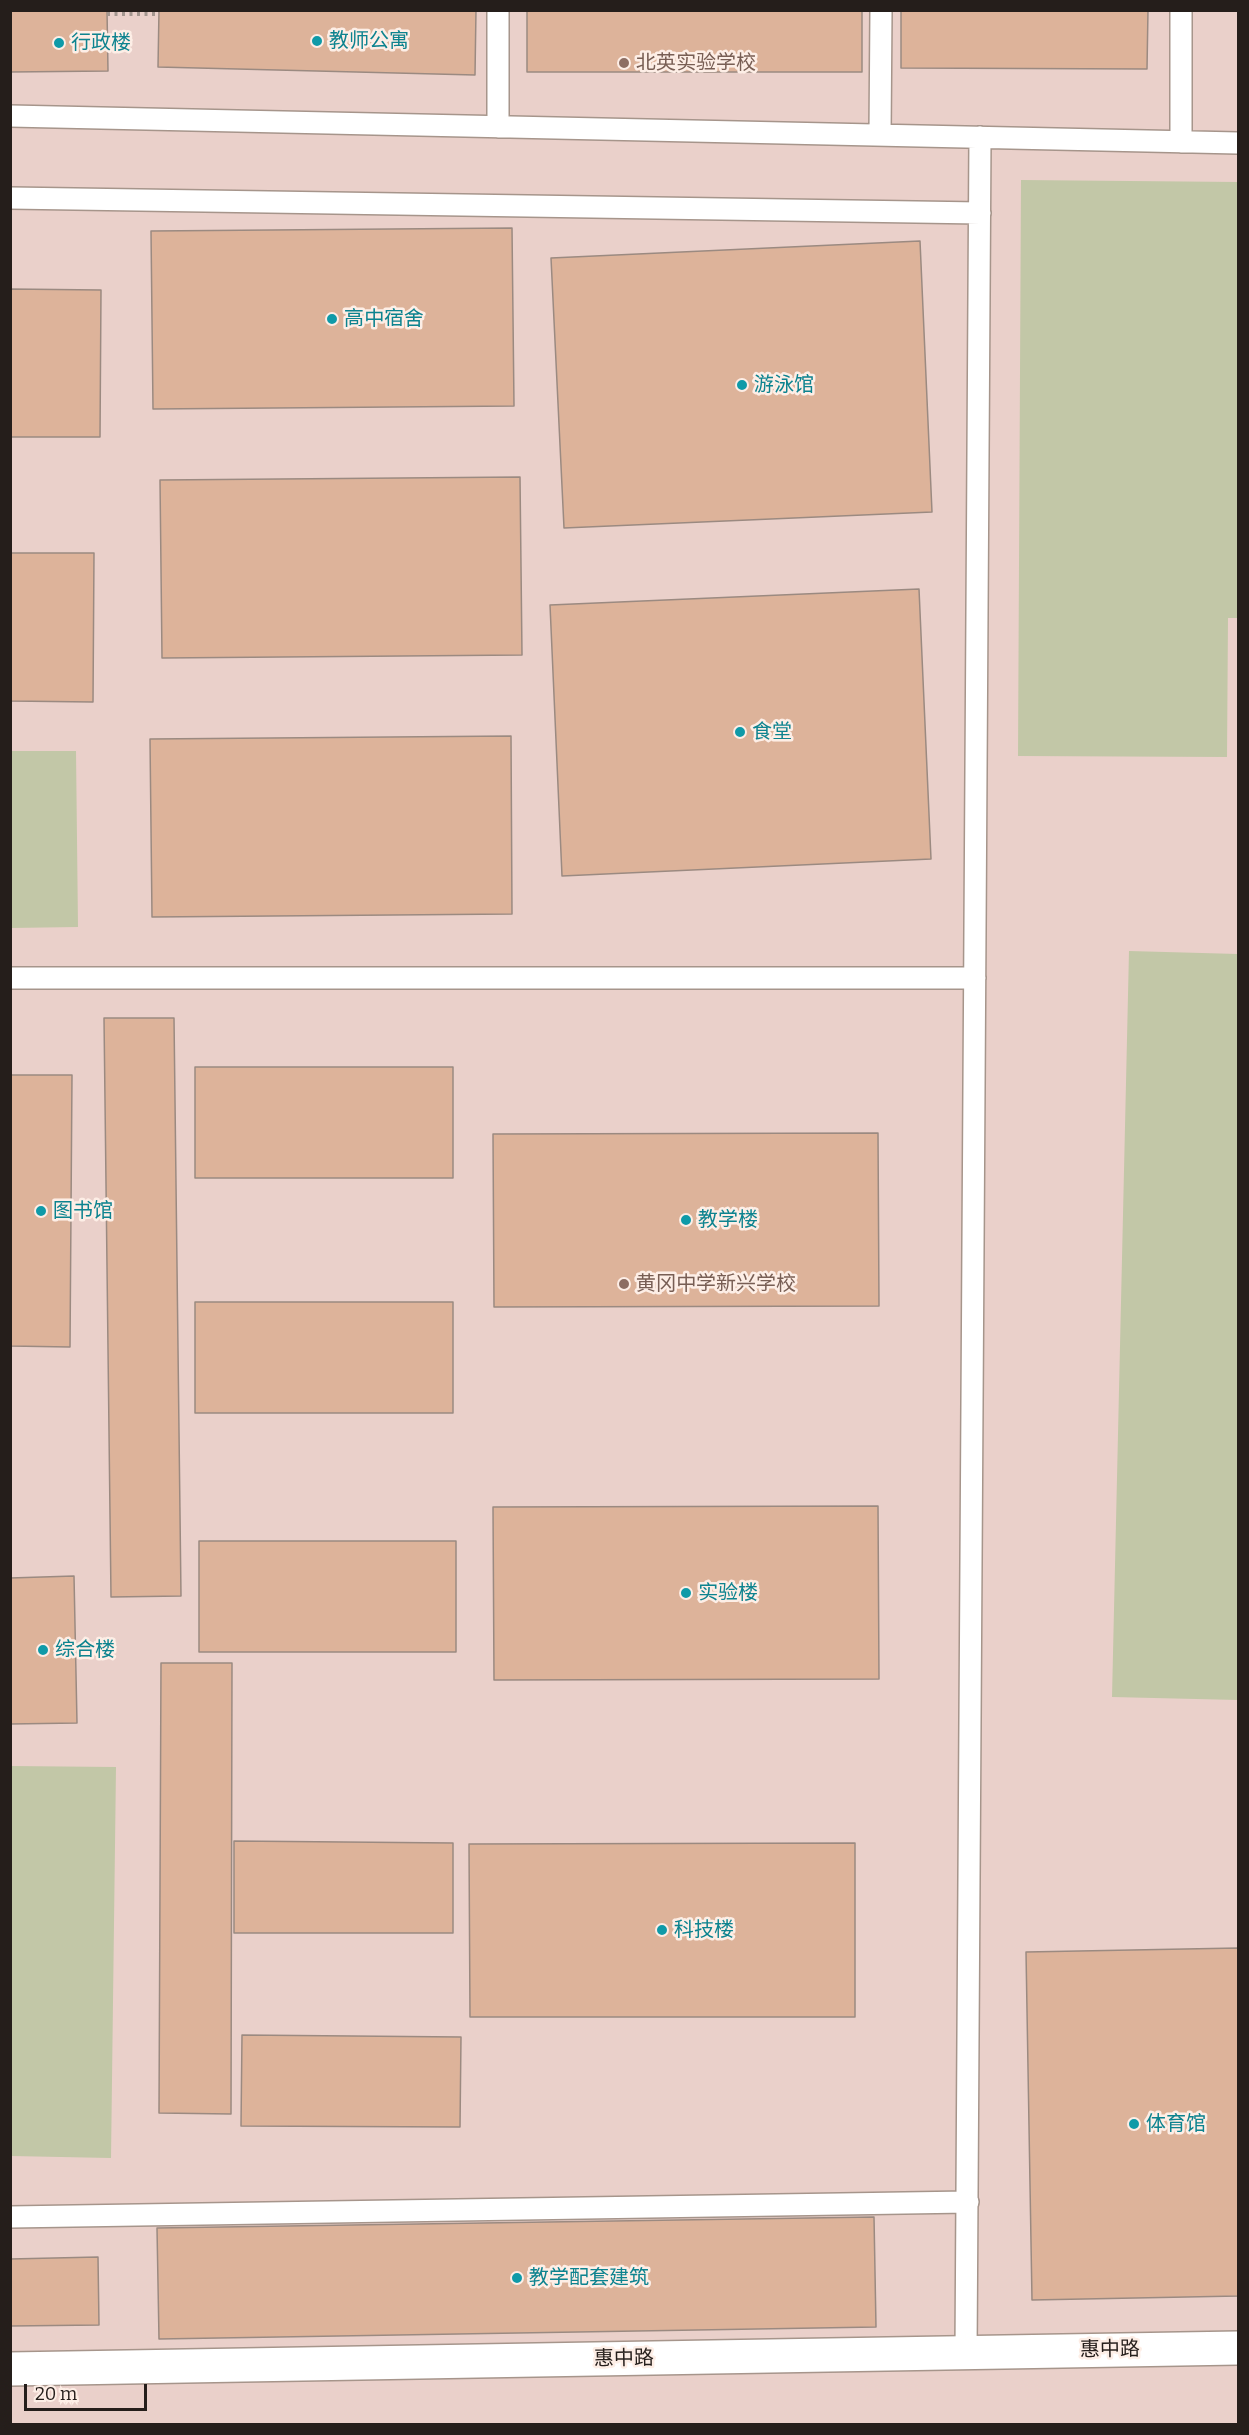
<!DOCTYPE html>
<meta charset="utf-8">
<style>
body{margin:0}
#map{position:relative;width:1249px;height:2435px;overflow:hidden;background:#f3e0d6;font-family:Bitter,serif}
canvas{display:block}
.frame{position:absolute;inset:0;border:12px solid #251e1b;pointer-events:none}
.scale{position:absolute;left:24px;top:2384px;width:123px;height:27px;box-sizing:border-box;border:3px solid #251e1b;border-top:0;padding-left:8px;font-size:18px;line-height:21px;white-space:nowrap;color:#251e1b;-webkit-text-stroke:4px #fdeee6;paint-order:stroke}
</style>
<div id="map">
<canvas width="1249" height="2435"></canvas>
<div class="frame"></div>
<div class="scale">20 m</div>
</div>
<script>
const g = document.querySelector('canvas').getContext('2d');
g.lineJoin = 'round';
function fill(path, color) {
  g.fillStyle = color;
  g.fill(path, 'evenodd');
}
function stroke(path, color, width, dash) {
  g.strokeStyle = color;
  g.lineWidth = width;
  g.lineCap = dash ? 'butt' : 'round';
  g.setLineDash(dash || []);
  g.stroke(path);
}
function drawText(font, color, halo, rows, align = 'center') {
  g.font = font + ' Bitter,"Noto Sans SC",serif';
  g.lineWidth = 5;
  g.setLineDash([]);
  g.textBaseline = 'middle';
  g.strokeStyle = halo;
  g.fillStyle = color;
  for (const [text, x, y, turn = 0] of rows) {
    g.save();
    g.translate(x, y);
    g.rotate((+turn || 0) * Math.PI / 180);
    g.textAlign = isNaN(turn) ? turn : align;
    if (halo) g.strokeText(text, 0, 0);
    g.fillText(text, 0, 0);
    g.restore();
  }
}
const education = new Path2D(`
 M11 11H1238V2424H11Z`);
const green = new Path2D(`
 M1021 180 1238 182V618H1228L1227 757 1018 756Z
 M11 751H76L78 927 11 928Z
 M1129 951 1238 954V1700L1112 1697Z
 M11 1766 116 1767 111 2158 11 2156Z`);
const building = new Path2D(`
 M10 10H107L108 71 10 72Z
 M159 10H476L475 75 158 67Z
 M527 10H862V72H527Z
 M901 10H1148L1147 69 901 68Z
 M512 228 514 406 153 409 151 231Z
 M920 241 932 512 564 528 551 258Z
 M10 289 101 290 100 437H10Z
 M520 477 522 655 162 658 160 480Z
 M10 553H94L93 702 10 701Z
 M919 589 931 859 562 876 550 605Z
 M511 736 512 914 152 917 150 739Z
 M104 1018H174L181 1596 111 1597Z
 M195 1067H453V1178H195Z
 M10 1075H72L70 1347 10 1346Z
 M878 1133 879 1306 494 1307 493 1134Z
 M195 1302H453V1413H195Z
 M878 1506 879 1679 494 1680 493 1507Z
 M199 1541H456V1652H199Z
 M74 1576 77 1723 10 1724V1578Z
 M161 1663H232L231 2114 159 2113Z
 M234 1841 453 1843V1933H234Z
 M855 1843V2017H470L469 1844Z
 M1238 1948V2296L1032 2300 1026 1952Z
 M242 2035 461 2037 460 2127 241 2126Z
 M874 2217 876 2327 159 2339 157 2228Z
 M98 2257 99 2325 10 2326V2259Z`);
const path = new Path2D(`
 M107 14H159`);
const service = new Path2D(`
 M1181 10V142
 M10 116 1238 143
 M498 127V10
 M880 135 881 10
 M10 198 980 213
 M10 978H975
 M10 2217 968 2202
 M966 2353 980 137`);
const tertiary = new Path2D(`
 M10 2369 1238 2348`);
const markers = [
 [317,41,6,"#0f9aa8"],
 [59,43,6,"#0f9aa8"],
 [624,63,6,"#8d6e63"],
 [332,319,6,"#0f9aa8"],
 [742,385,6,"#0f9aa8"],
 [740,732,6,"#0f9aa8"],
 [41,1211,6,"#0f9aa8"],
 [686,1220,6,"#0f9aa8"],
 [624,1284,6,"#8d6e63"],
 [686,1593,6,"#0f9aa8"],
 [43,1650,6,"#0f9aa8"],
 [662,1930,6,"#0f9aa8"],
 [1134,2124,6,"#0f9aa8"],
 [517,2278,6,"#0f9aa8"]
];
const cultureNames = [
 ["教师公寓",329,41],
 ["行政楼",71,43],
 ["高中宿舍",344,319],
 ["游泳馆",754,385],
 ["食堂",752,732],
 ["图书馆",53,1211],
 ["教学楼",698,1220],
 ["实验楼",698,1593],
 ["综合楼",55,1650],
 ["科技楼",674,1930],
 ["体育馆",1146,2124],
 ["教学配套建筑",529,2278]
];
const educationNames = [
 ["北英实验学校",636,63],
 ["黄冈中学新兴学校",636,1284]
];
const streetNames = [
 ["惠中路",1110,2350,-1],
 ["惠中路",624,2359,-1]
];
fill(education, '#ead0ca');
fill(green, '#c2c7a7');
fill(building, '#ddb39a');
stroke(building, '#9b8a81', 1.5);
stroke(service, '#a6958b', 24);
stroke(tertiary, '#a6958b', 36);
stroke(path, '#a4968f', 4, [3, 4.5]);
stroke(service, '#fff', 21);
stroke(tertiary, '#fff', 33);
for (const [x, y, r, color] of markers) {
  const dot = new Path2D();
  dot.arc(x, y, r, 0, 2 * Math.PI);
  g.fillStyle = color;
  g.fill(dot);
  stroke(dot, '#fdeee6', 2);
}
drawText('20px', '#0d838f', '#fdeee6', cultureNames, 'left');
drawText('20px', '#785e54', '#fdeee6', educationNames, 'left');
drawText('20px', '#251e1b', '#fdeee6', streetNames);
</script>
